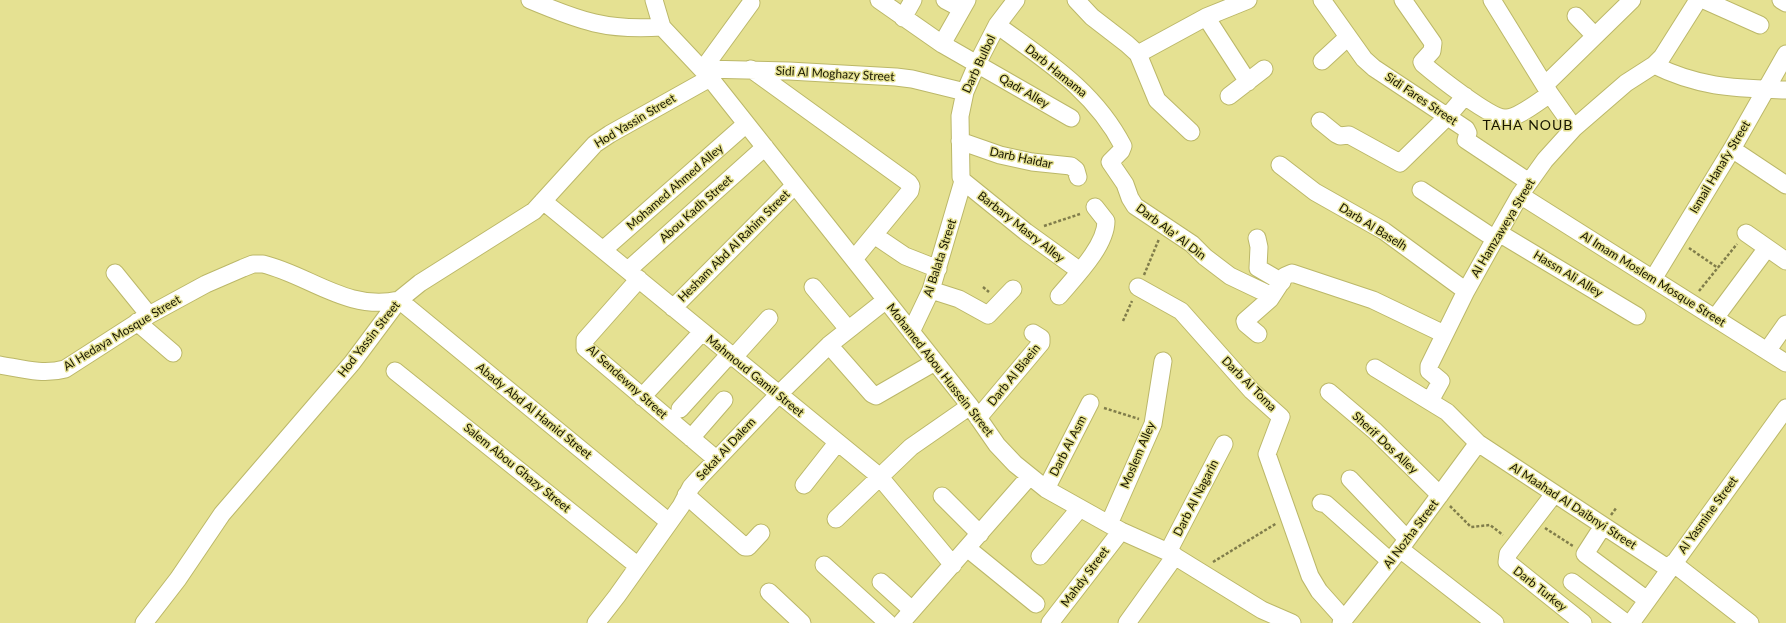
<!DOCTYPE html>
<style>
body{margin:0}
canvas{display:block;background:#e5e192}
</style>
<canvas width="1786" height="623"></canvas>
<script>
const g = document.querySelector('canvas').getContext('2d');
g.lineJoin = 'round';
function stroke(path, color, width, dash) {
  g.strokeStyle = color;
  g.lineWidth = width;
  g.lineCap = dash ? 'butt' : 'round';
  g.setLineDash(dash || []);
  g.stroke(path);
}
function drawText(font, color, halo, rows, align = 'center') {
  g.font = font + ' Lato,sans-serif';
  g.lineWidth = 3;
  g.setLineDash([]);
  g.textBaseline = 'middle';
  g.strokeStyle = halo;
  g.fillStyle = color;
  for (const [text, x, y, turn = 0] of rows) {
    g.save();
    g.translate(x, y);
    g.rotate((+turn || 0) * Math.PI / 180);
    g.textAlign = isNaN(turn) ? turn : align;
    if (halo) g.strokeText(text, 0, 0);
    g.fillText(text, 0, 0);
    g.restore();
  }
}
const path = new Path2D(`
 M1044 226 1080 214
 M1689 248 1718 268
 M1144 275 1159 239
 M983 287 989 292
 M1699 291 1737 244
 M1123 321 1132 301
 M1104 408 1139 419
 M1450 506 1471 527 1490 525 1503 535
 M1611 515 1617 507
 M1545 528 1573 546
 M1213 562 1277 523`);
const minor = new Path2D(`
 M530 0C580 21 607 31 662 27
 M654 0 662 27 710 78 970 406 997 445 1015 464 1046 489 1121 531 1168 552 1262 610 1292 623
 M879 0 942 44 1071 118
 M945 0 962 9
 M1016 0 997 25 977 64 965 92 960 116 961 177 963 181 1026 232 1080 271
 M1076 0 1092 17 1127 44 1138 54 1157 100 1191 132
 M1322 0 1364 59 1374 68 1466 129 1468 133 1466 140 1529 182
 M1403 0 1433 43 1432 51 1422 62 1423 64C1436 75 1490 118 1505 118 1517 119 1539 101 1550 94
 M1492 0 1550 94 1574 128
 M1704 0 1760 25
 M1781 0 1786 3
 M1576 16 1595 36
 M1206 17 1248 82
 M903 18 913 0
 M997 25C1046 61 1094 90 1123 146L1121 151 1110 162 1125 184 1130 198 1135 206 1192 244 1205 257 1230 276 1272 296
 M942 44 967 0
 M1138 54 1206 17 1248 0
 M1322 61 1348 37
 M1654 65C1700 88 1736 88 1786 90
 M703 69 789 71 896 77 912 79 965 92
 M703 69 751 3
 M751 69 909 183 911 186 910 191 854 259
 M1545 85 1632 0
 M1229 96 1264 69
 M1320 121 1336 134 1340 136 1349 135 1400 163 1447 117 1465 96
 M960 141 1000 155 1032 162 1071 166 1076 170 1078 177
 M1732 149 1786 185
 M1280 165 1315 192 1384 231 1466 291
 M1421 190 1495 239
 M1520 195 1786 363
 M543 201 879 476 953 565
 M1499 233 1637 316
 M1746 233 1786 261
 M874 235 905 256 938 269
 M1257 238 1259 247 1258 268 1282 282
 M603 250 746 124
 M628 270 765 147
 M115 273 149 315
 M639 279 585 340V348L716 459
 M1653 279 1732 149 1786 54
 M813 287 848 329
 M1138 287 1181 311 1252 391 1281 417 1267 454 1310 576 1319 591 1344 619
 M931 290 959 299 988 315 1013 289
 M1059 296C1075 277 1106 246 1106 221L1095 207
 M673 308 795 185
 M1715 318 1767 248
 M137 322 173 353
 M911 332 931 290 963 181
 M1258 334 1246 324 1245 321 1270 299 1285 276 1292 273 1373 300 1444 334
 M829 345 872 394 876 396 935 362
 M1767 351 1786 324
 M733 358 769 318
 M0 365C23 369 43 375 65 369L149 315 206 284 243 268 253 264H263C309 275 348 312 399 300L669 522
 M1375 368 1447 412 1478 443 1669 569
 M395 371 638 566
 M1329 392 1375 431 1440 495
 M642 397 702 332
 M1430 401 1441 381 1429 371V366L1466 291 1495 239 1520 195 1545 160 1574 128 1626 83 1654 65 1662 57 1698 0
 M680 409 729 355
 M978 418 1041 343V338L1033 333
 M691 438 724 400
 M1350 479 1407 539
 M804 485 837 443
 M1046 489 1090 403
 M1554 494 1508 554 1507 562 1583 623
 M686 495 745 547H748L761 533
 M942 496 980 534
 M1321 503 1326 504 1390 561
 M836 519 911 447 970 406
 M1109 524 1153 424 1163 361
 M1603 526 1585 554 1647 600
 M967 548 1036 604
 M1400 549 1495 623
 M1168 552 1224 444
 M1040 556 1080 508
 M1673 563 1750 623
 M824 565 888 623
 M881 582 912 610
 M1572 582 1626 623
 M769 592 802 623
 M144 623 178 579 222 514 352 363 399 300 420 283 534 211 595 144 610 134 710 78
 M596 623 617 596 681 506 691 487 699 478 778 395 829 345 886 300
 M901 623 1029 477
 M1050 623 1121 531
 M1127 623 1175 556
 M1341 623 1400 549 1478 443
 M1631 623 1786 408`);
const streetNames = [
 ["Darb Bulbol",979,64,-65],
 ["Darb Hamama",1056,71,39],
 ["Sidi Al Moghazy Street",835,74,3],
 ["Qadr Alley",1024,91,30],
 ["Sidi Fares Street",1421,99,34],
 ["Hod Yassin Street",635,121,-31],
 ["Darb Haidar",1021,158,12],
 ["Ismail Hanafy Street",1720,167,-59],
 ["Mohamed Ahmed Alley",675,187,-41],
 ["Abou Kadh Street",696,209,-42],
 ["Barbary Masry Alley",1021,227,38],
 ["Darb Al Baselh",1373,227,32],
 ["Al Hamzaweya Street",1503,228,-59],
 ["Darb Ala' Al Din",1171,232,37],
 ["Hesham Abd Al Rahim Street",734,246,-45],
 ["Al Balata Street",940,258,-72],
 ["Hassn Ali Alley",1568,274,31],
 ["Al Imam Moslem Mosque Street",1653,279,32],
 ["Al Hedaya Mosque Street",122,333,-31],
 ["Hod Yassin Street",369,339,-52],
 ["Mohamed Abou Hussein Street",940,370,52],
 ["Darb Al Biaein",1014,375,-51],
 ["Mahmoud Gamil Street",755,376,39],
 ["Al Sendewny Street",627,382,42],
 ["Darb Al Toma",1249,384,45],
 ["Abady Abd Al Hamid Street",534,411,39],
 ["Sherif Dos Alley",1385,443,43],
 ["Darb Al Asm",1068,446,-63],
 ["Sekat Al Dalem",726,449,-47],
 ["Moslem Alley",1138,455,-67],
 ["Salem Abou Ghazy Street",517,468,39],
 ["Darb Al Nagarin",1196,498,-63],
 ["Al Maahad Al Daibnyi Street",1573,506,33],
 ["Al Yasmine Street",1708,515,-54],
 ["Al Nozha Street",1411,534,-53],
 ["Mahdy Street",1085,577,-53],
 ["Darb Turkey",1540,589,38]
];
const quarterNames = [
 ["TAHA NOUB",1528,125]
];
stroke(minor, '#bcb869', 19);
stroke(path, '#807d4b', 2.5, [3, 2]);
stroke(minor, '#fff', 17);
drawText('12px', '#171500', '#e5e192', streetNames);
g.letterSpacing = '1px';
drawText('14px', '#171500', '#e5e192', quarterNames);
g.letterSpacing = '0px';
</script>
